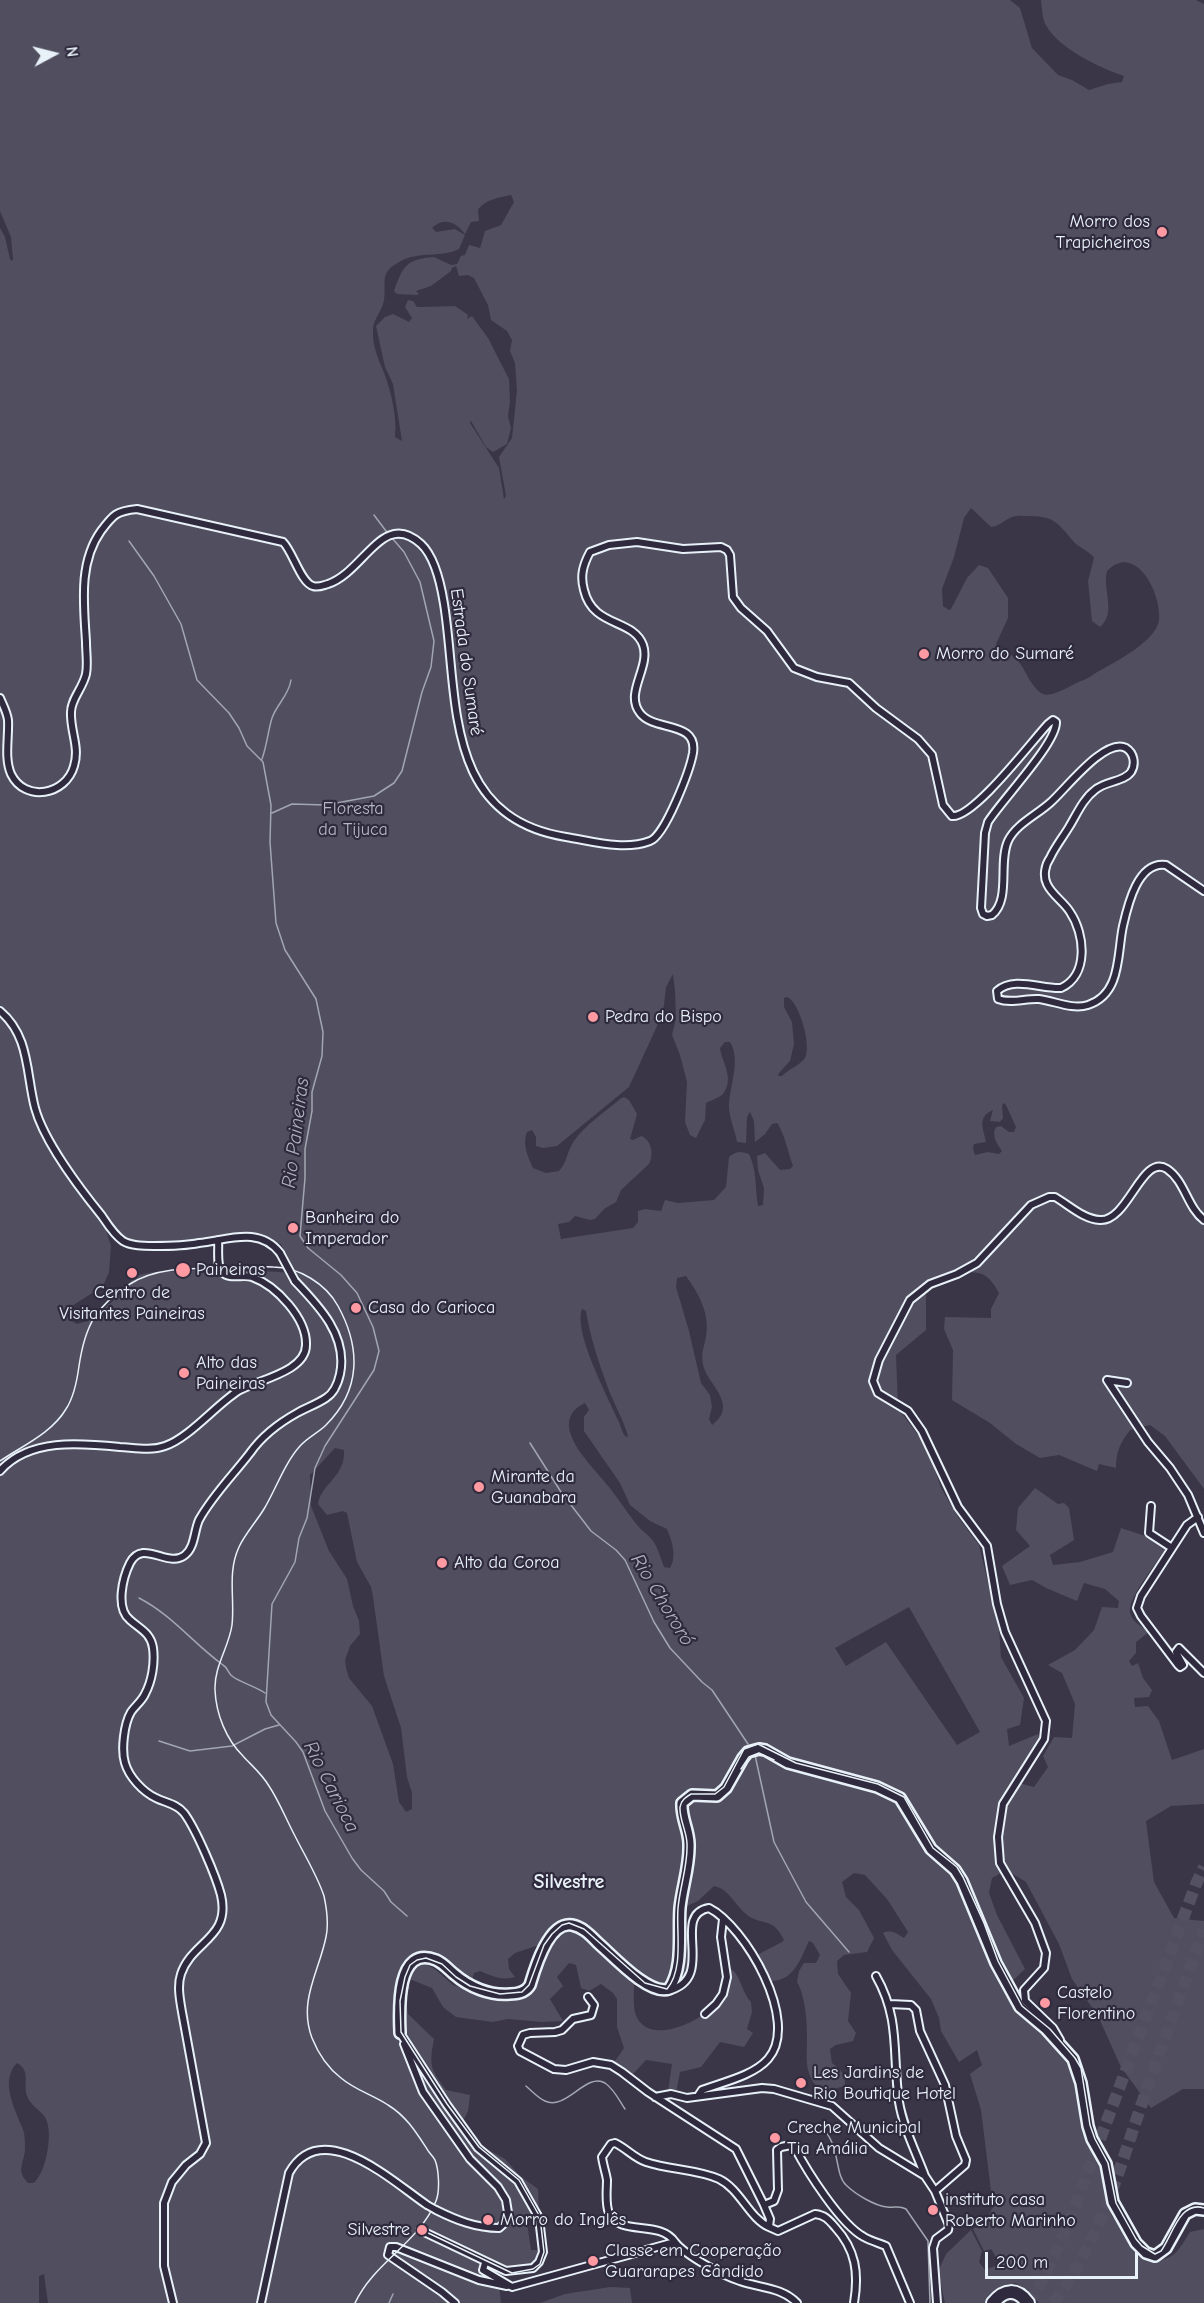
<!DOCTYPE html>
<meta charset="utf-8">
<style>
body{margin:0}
#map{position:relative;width:1204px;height:2303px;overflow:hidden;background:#3a3648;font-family:"Comic Neue",sans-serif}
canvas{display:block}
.north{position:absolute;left:24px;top:24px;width:60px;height:60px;-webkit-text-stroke:4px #2f2a3d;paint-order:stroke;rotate:83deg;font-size:16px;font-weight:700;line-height:24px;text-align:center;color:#e8f1f8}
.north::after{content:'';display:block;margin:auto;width:21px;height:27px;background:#e8f1f8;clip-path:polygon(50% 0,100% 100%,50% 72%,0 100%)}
.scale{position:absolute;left:985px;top:2252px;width:153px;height:27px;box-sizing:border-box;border:3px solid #e8f1f8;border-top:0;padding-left:8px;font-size:18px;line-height:21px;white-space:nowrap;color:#e8f1f8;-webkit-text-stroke:4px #2f2a3d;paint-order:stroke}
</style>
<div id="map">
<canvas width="1204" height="2303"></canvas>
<div class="north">N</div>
<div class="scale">200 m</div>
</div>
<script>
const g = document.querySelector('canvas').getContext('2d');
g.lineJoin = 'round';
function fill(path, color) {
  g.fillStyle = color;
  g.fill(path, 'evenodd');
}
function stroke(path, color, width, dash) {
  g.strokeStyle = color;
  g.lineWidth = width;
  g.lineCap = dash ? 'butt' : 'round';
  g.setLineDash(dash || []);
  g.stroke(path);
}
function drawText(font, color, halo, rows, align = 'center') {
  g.font = font + ' "Comic Neue",sans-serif';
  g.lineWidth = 4.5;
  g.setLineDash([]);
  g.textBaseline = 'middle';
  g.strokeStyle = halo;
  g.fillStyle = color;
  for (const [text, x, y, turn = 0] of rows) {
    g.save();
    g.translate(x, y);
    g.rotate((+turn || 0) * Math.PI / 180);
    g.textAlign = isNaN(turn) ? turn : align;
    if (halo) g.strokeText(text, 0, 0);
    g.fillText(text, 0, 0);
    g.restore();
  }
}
const green = new Path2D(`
 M0 0H1010L1020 8 1032 48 1058 75 1072 80 1089 90 1108 84 1122 82 1124 76C1100 68 1060 49 1047 27 1042 20 1042 8 1041 0H1196L1204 4V1489L1165 1436 1150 1425 1130 1430C1120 1443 1116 1452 1116 1468L1099 1464 1097 1471 1059 1455 1040 1458 1016 1444 990 1423 952 1400 953 1350 944 1329 945 1317 991 1318V1309L999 1293C995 1286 991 1279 984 1275 967 1266 940 1281 926 1291V1330L896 1355 898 1408 927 1447 941 1488 958 1517 979 1545 999 1629 1001 1657 1024 1698 1020 1725 1007 1729 1009 1746 1038 1734 1042 1745 1019 1783 1034 1787 1048 1767 1043 1756 1054 1737 1072 1738 1075 1704 1062 1673 1048 1665 1075 1650 1094 1630 1102 1607 1118 1608 1119 1601 1105 1589 1084 1583 1077 1601 1046 1588 1032 1580 1010 1585 1002 1566 1030 1546 1016 1530 1018 1508 1035 1488 1058 1504 1064 1503 1069 1508 1074 1540 1050 1555 1053 1565 1080 1562 1113 1552 1121 1528 1145 1536 1148 1533 1167 1545C1159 1562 1128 1596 1130 1612 1131 1621 1142 1627 1149 1632L1136 1642V1653L1129 1661 1132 1666 1138 1663 1143 1678 1152 1690 1149 1697 1134 1698 1135 1707 1148 1706 1159 1721 1172 1760 1204 1749V1804L1171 1806 1146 1821 1154 1882 1174 1918 1204 1921V2089H1183L1151 2108 1121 2067 1098 2016 1072 1979 1059 1944 1026 1882 1006 1870 992 1878 989 1893 997 1915 1025 1969 1006 1987 1012 2007 1067 2057 1080 2088 1084 2131 1102 2160 1112 2216 1123 2227 1134 2248 1150 2262C1176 2259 1177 2252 1190 2232L1204 2229V2303H1039L1028 2290 1015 2283 999 2289 988 2303H945L938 2272 946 2254 971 2230 982 2251 979 2262 985 2270 1000 2264 991 2249 984 2251 973 2229 985 2222 993 2207 981 2110 970 2074 982 2065 977 2050 959 2062 941 2031 939 2018 931 1999 892 1950 883 1933C892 1929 897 1934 904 1938L908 1932 887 1899 865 1875 854 1873 842 1882 846 1897 859 1910 874 1938 867 1952 844 1955 837 1961 838 1974 851 1993 848 2021 856 2033 853 2041 836 2045 830 2049 832 2063C841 2070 846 2074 845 2086L823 2092C803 2077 807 2058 807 2037 807 2020 805 1995 797 1982L799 1971 804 1963H816L820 1955 813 1943 809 1941C801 1958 794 1981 771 1981L757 1955 782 1942 784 1940C772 1915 761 1927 746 1914 734 1904 729 1889 714 1886L698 1901 687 1906 684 1912C685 1921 686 1931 689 1940 693 1952 705 1974 685 1980 678 1982 669 1982 661 1983 651 1984 644 1981 634 1985 634 1996 632 2012 639 2021 655 2042 695 2023 710 2009 720 2000 720 1979 728 1967 741 1973 741 1992 751 2002L752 2012 747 2029 753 2033 744 2047 720 2042 701 2067 680 2072 676 2093 668 2091 672 2064 646 2060 632 2075 613 2064 624 2048 617 2027V1999L613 1993 601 1984 589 1991 581 1988 576 1965 569 1963 557 1977 563 1986 550 1999 563 2021 542 2022 508 2019 493 2022 456 2017 443 2007 432 1988 407 1978 413 1967 424 1963 436 1970 453 1985 489 1998H502L529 1992 538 1984 544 1950 536 1946 515 1953 508 1959 509 1969 515 1977C501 1981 492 1976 480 1971L474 1973 471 1984 421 1957C407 1961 400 1968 398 1983L410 1987 406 2000 408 2014 434 2039C429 2065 430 2069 446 2090L470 2095 468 2111 462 2123 476 2143 505 2159 520 2176 538 2189 539 2213 527 2223 531 2250H539L534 2268 498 2275 501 2303H48L44 2274 39 2276V2303H0V228L5 237 10 259 12 261 13 259 11 237 0 211ZM511 195 514 202 501 225 485 231 480 248 469 245 465 255 461 256 457 264 451 265 434 257C406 259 403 266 394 291L397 294 417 295 419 294 416 291 431 286 451 271 452 268 456 266 459 276 468 275 474 278 488 305 491 320 507 331 512 340 510 351 515 363 517 390 512 438 499 457 506 496 504 499 499 468 470 423 471 421 486 447 493 452 507 444 511 428 508 416 510 401 509 379 488 338 472 316 467 319 468 315 455 306 421 307H417L413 301 408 300 405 307 412 318 409 322 393 314 385 317 376 326 385 367 393 384 402 441 395 437C397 418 392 396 386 378 380 362 372 348 373 330 373 319 383 310 384 300 387 280 378 273 401 261 419 251 442 258 459 249L465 235 455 229 436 232 432 228C444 216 457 223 465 234L471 222 479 221 478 209C487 199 498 198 511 195ZM971 508 991 527C1000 526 1004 520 1012 517 1018 515 1025 516 1031 516 1055 517 1058 523 1073 541 1079 548 1090 551 1094 558L1088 581 1092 621 1100 627C1117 613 1102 589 1107 571 1136 541 1162 595 1159 620 1157 640 1117 661 1101 670 1094 673 1089 679 1081 681 1071 685 1052 698 1043 694 1031 688 1026 670 1018 661 1011 654 1003 650 996 644L1008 618V598L988 568 979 565 967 578 951 609 949 610 943 606 942 589 954 557 964 518ZM673 974 675 991 676 1019 672 1035 680 1055 687 1082 685 1122 690 1135 696 1138 705 1120 706 1103C711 1100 719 1098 723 1094 735 1078 722 1063 720 1048L725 1042H730C741 1060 730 1084 729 1104 728 1115 735 1130 737 1142L746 1143 747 1117 750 1112 754 1121 755 1142 765 1134 772 1124 777 1123C784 1132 789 1155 793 1166L790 1169 780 1170 765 1153 757 1156 758 1170 764 1188 763 1205 758 1206C755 1189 757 1170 749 1154 740 1151 736 1151 729 1157L726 1187 714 1200 678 1203 665 1200 661 1211 645 1209 638 1211V1222L633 1228 561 1239 558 1224 569 1222 575 1216 590 1220 595 1219 604 1209 616 1202 621 1190 649 1164C654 1155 652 1140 641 1136L633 1140 630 1139 637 1114 629 1100 624 1097 620 1099C605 1112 585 1125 574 1141 567 1151 567 1163 559 1171L546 1173 533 1168C528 1157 522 1144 527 1132L532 1130 536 1137V1146L543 1148 557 1146 629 1087 663 1013 666 987ZM787 997C799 1001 812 1046 805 1058 799 1066 789 1069 782 1076H778L779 1073 790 1061 794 1044 792 1022 784 1007V998ZM1005 1103 1016 1127 1014 1132H1009L1001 1126 996 1127C991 1135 997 1144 1002 1151L999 1154 988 1152 975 1155 973 1149 974 1144 986 1142C984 1130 976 1117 993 1110L990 1121 1000 1122 1003 1118 1002 1105ZM104 1224 131 1241 151 1247 178 1248 256 1239 281 1244 293 1273 233 1269 153 1272 139 1275 132 1280 112 1302 88 1321 77 1324 68 1319 72 1306 103 1286 109 1272 111 1246ZM686 1276C699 1294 710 1314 706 1336 704 1349 700 1353 704 1368 709 1385 739 1405 712 1425L709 1419 712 1407 710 1395 701 1383 689 1331 676 1287 677 1278ZM582 1309 586 1311C590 1337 599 1363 608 1388 614 1404 623 1419 628 1436L626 1437C622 1433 621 1426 618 1420 608 1397 573 1332 582 1309ZM585 1403 589 1410 584 1417V1431L620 1483 630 1505 650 1521 667 1529C672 1540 677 1557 670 1568L664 1567C662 1561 657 1546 653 1541 648 1534 639 1529 634 1521 625 1510 618 1498 609 1487 595 1468 543 1423 585 1403ZM335 1448 344 1450C346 1476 321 1484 318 1504L327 1515 343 1511 347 1513 357 1562 371 1587 373 1597 384 1676 401 1728 407 1777 412 1793V1809L406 1812 399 1802 393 1764 372 1706 349 1678 346 1668 345 1660 350 1646 360 1634 359 1621 353 1606 347 1579 329 1551 311 1506 310 1475ZM909 1607 980 1732 957 1745 886 1642 846 1666 835 1648ZM17 2063C31 2070 23 2085 27 2096 30 2105 40 2110 45 2117 54 2132 46 2172 34 2183H28C15 2170 25 2162 25 2148 25 2140 25 2132 21 2125 14 2107 0 2080 17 2063Z
 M610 2287 630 2288 632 2303H540L565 2294Z`);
const stream = new Path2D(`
 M374 515 389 535
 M129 541 154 576 181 624 197 680 229 713 239 728 247 746 263 762 271 805 270 842 276 923 285 950 316 999 323 1032 322 1056 312 1092V1111L305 1149V1178L300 1236 308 1248 341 1275 357 1293 373 1327 379 1351 374 1370 325 1446 315 1468 307 1518 299 1538 295 1562 272 1604 266 1702 271 1715 296 1742 303 1752 325 1811 352 1858 361 1870 384 1891 391 1902 407 1916
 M262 759C267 745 268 731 272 718 277 704 289 695 291 680
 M272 813 292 804 326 805 374 796 394 783 402 771 422 692 431 667 434 641 420 582 404 552 392 538
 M530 1443 561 1492 591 1531 616 1550 625 1560 654 1622 670 1648 702 1682 712 1690 748 1744
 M139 1598C172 1615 194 1644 223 1665 228 1668 228 1673 232 1676 239 1682 255 1686 265 1693
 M159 1741 190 1751 232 1746 265 1729 279 1725
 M755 1755 774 1842 806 1902 849 1952
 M526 2086C532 2091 538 2098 545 2101 566 2111 586 2072 605 2083 614 2089 619 2100 625 2109
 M820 2126C841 2143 834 2174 846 2185 855 2194 875 2206 887 2207 895 2208 899 2205 906 2209L928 2241 930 2303
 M389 2303 393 2294`);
const highwayTunnel = new Path2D(`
 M1027 2303 1041 2283 1067 2227 1196 1884 1204 1867
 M1053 2303C1096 2248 1117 2177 1139 2112 1160 2051 1182 1990 1204 1930`);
const street = new Path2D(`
 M0 698C3 705 7 712 8 720 9 737 4 758 11 774 25 803 66 795 74 766 80 747 70 731 71 712 71 699 83 688 86 674 88 664 86 653 86 642 84 606 78 563 101 531 113 515 116 511 137 509L283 542C293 552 301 583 313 586 318 588 324 585 328 584 364 572 383 509 421 544 435 557 441 585 444 604 459 697 442 817 566 837 592 841 624 851 650 841 665 836 690 770 693 753 698 720 654 732 640 713 624 693 651 667 643 645 633 618 593 628 584 590 580 576 583 565 590 552L609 545 637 542 683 549 721 547 727 550 730 555 733 597 741 608 767 631 794 668 817 677 849 683 876 708 918 739 932 755 943 805 952 816C973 819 1032 741 1048 724L1053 720 1056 722C1057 743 1001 801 988 822L985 833 981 908 983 914 987 916 992 915C1011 899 998 863 1008 841 1016 824 1037 815 1051 802 1065 790 1105 737 1126 748 1134 753 1136 764 1131 772 1124 782 1105 781 1095 790 1083 799 1077 814 1069 827 1063 837 1055 847 1050 858 1045 865 1043 876 1047 884 1052 895 1064 902 1070 912 1085 934 1089 975 1061 988 1041 989 1014 976 997 991L998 999C1011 1004 1026 998 1039 999 1055 1001 1072 1010 1088 1005 1122 994 1117 953 1123 926 1128 904 1138 861 1166 865L1204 891
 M0 1011C30 1036 26 1074 35 1108 44 1141 80 1189 102 1216 108 1225 114 1235 123 1241 131 1246 144 1246 154 1246 169 1246 184 1246 199 1243 228 1240 259 1226 280 1253
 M1127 1383 1107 1380 1148 1442 1170 1468 1188 1495 1204 1533
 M0 1471C29 1438 80 1443 120 1447 136 1448 151 1451 165 1446 189 1438 216 1405 238 1391 257 1380 306 1372 306 1345 307 1319 277 1286 252 1277 243 1274 229 1280 222 1272 216 1265 219 1249 218 1240
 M1151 1506 1149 1533 1172 1548
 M1198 1517 1187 1525 1141 1596 1137 1608 1141 1616 1178 1665 1180 1667 1183 1665 1176 1652 1179 1648 1204 1673
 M876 1976C901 2020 892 2055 899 2102 903 2127 916 2152 925 2176
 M667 1991C719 1979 669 1915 709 1908 745 1926 801 2022 768 2059 753 2076 723 2082 702 2090L698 2096
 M588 1997 594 2005 591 2015 573 2019 562 2030 555 2032 530 2033 523 2035 518 2046 520 2051 554 2069 566 2070 593 2062 611 2065 622 2072 648 2092 736 2149 764 2205
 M890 2004 911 2005 916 2010 920 2031 945 2085 956 2136 966 2160 965 2165 935 2191
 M705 2014 716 2004 723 1994 727 1977 721 1937 723 1919
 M400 2033 447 2105 478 2148 518 2181 539 2218 543 2252 539 2262 533 2268 506 2271 420 2230
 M1060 2040 1053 2028 1025 2001 1024 1990 1044 1968 1046 1953 1035 1923 1000 1863 998 1837 1003 1804 1044 1739 1046 1721 1005 1632 997 1604 987 1546 958 1507 922 1431 908 1411 878 1393 873 1381 879 1360 910 1300 930 1284 957 1274 977 1263 1031 1205 1049 1197H1055C1069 1205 1083 1219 1100 1220 1128 1222 1142 1153 1167 1169 1185 1181 1187 1207 1204 1220
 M404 2044 423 2092 470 2159 498 2187 506 2200 509 2219 499 2228C476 2228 456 2220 436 2210
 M655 2097 671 2094 687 2098 762 2088 774 2089 832 2106 879 2148 925 2176 935 2191 949 2225 948 2230 936 2239 933 2248 937 2303
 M769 2227 778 2231 815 2214C825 2215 829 2220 835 2227 856 2250 859 2273 854 2303
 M675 2242C685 2255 723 2276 740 2281 759 2288 782 2287 797 2303
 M485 2263 483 2270 512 2287 675 2242C659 2219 620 2237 609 2213 605 2204 607 2190 607 2180 606 2173 603 2165 602 2157L611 2144 615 2143C626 2148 634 2158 646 2162 670 2170 696 2169 719 2179 740 2189 749 2218 769 2227L770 2219 764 2205 774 2201 778 2190 777 2150 781 2147 791 2145 795 2148C807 2171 841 2225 864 2237 871 2241 879 2243 886 2246L910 2303
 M173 2303 164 2266V2203L172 2182 186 2165 200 2154 206 2143 182 2012C180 2000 177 1986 181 1974 192 1941 231 1938 221 1895 216 1876 196 1829 184 1813 177 1804 166 1803 156 1798 143 1792 129 1777 125 1763 121 1750 124 1724 131 1712 135 1706 142 1701 145 1694 152 1681 155 1663 153 1648 151 1633 140 1629 130 1620 115 1608 123 1577 130 1563 143 1538 168 1569 185 1555 195 1547 194 1531 199 1520 212 1496 234 1474 250 1453 262 1436 279 1423 297 1413 306 1408 317 1404 326 1398 334 1393 338 1383 340 1374 348 1336 319 1306 295 1281
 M261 2303 289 2173C321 2115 392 2181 427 2205
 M455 2303 442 2292 388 2255 390 2247H396L479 2280 507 2286`);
const secondary = new Path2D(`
 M400 2033C399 2010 396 1944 436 1960 443 1963 448 1969 454 1974 469 1987 490 1996 510 1994 518 1994 526 1992 530 1985 535 1968 549 1921 572 1925 583 1927 591 1936 598 1943 613 1956 649 1996 669 1989 684 1967 678 1934 680 1908 682 1887 690 1866 689 1844 689 1830 681 1818 682 1803L692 1795 717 1796 726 1788 743 1758 748 1752 759 1749 765 1750 788 1763 877 1787 900 1798 931 1849 955 1870 962 1881 996 1963 1020 2007 1046 2029 1073 2059 1081 2083 1088 2126 1092 2139 1106 2164 1113 2202 1136 2243 1146 2253 1155 2256 1166 2248 1185 2214 1195 2209 1204 2210`);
const highway = new Path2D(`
 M993 2303C1004 2289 1017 2288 1028 2303`);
const tram = new Path2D(`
 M0 1461C22 1446 52 1433 66 1409 74 1397 77 1381 79 1366 85 1326 95 1307 130 1284 160 1265 200 1269 234 1268 247 1268 260 1266 273 1267 299 1267 326 1284 338 1306 361 1348 361 1390 326 1425 318 1433 308 1437 300 1446 284 1464 276 1489 264 1509 256 1522 245 1534 239 1547 227 1573 235 1598 232 1625 229 1647 214 1666 215 1690 216 1714 226 1739 243 1756 252 1766 262 1774 269 1786 279 1801 286 1819 295 1836 305 1856 317 1875 324 1896 327 1910 329 1923 326 1937 319 1972 298 2001 312 2038 318 2053 328 2068 341 2078 355 2090 373 2095 388 2105 406 2116 416 2132 427 2149 429 2153 433 2156 435 2160 439 2170 440 2191 436 2201 419 2243 374 2262 355 2303
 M741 1769 749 1757 759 1753 774 1760
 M422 2230 512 2273 533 2269 540 2264 544 2252 540 2217 519 2180 479 2147 447 2104 401 2032 400 2001 405 1977 410 1965 417 1960 426 1958 442 1964 456 1977 470 1986 500 1994 522 1992 529 1985 544 1945 552 1934 562 1925 569 1923 584 1929 645 1983 667 1989C684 1969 676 1932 678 1908 680 1886 688 1865 687 1844 687 1832 679 1819 680 1807 681 1800 686 1797 691 1794H715L724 1787 744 1749 758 1744 796 1763 878 1784 904 1797 933 1848 957 1867 963 1877 984 1923 998 1961 1022 2006 1050 2029 1075 2058 1081 2068 1090 2125 1095 2139 1108 2163 1116 2203 1136 2239 1142 2246 1155 2254 1161 2251C1172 2236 1180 2200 1204 2208`);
const streetBridge = new Path2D(`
 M280 1253 295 1281
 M427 2205 436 2210`);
const markers = [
 [1162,232,6,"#ff9aa2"],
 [924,654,6,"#ff9aa2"],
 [593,1017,6,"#ff9aa2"],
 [293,1228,6,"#ff9aa2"],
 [183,1270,8,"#ff9aa2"],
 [132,1273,6,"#ff9aa2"],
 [356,1308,6,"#ff9aa2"],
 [184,1373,6,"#ff9aa2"],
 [479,1487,6,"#ff9aa2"],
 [442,1563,6,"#ff9aa2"],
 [1045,2003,6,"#ff9aa2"],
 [801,2083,6,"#ff9aa2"],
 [775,2138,6,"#ff9aa2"],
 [933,2210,6,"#ff9aa2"],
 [488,2220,6,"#ff9aa2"],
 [422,2230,6,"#ff9aa2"],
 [593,2261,6,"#ff9aa2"]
];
const poiNames = [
 ["Morro dos",1150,222,"right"],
 ["Trapicheiros",1150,243,"right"],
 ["Morro do Sumaré",936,654],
 ["Pedra do Bispo",605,1017],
 ["Banheira do",305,1218],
 ["Imperador",305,1239],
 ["Paineiras",196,1270],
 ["Centro de",132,1293,"center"],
 ["Visitantes Paineiras",132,1314,"center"],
 ["Casa do Carioca",368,1308],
 ["Alto das",196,1363],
 ["Paineiras",196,1384],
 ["Mirante da",491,1477],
 ["Guanabara",491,1498],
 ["Alto da Coroa",454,1563],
 ["Castelo",1057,1993],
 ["Florentino",1057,2014],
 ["Les Jardins de",813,2073],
 ["Rio Boutique Hotel",813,2094],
 ["Creche Municipal",787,2128],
 ["Tia Amália",787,2149],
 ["instituto casa",945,2200],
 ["Roberto Marinho",945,2221],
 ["Morro do Inglês",500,2220],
 ["Silvestre",410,2230,"right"],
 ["Classe em Cooperação",605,2251],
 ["Guararapes Cândido",605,2272]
];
const streetNames = [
 ["Estrada do Sumaré",466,662,82]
];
const parkNames = [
 ["Floresta",353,809],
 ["da Tijuca",353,830]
];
const waterNames = [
 ["Rio Paineiras",296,1133,-83],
 ["Rio Chororó",662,1600,59],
 ["Rio Carioca",331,1787,63]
];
const neighbourhoodNames = [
 ["Silvestre",569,1882]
];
fill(green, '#504e5f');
stroke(stream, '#a2a6b1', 1.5);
stroke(highwayTunnel, '#545262', 12, [12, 6]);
stroke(street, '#e8f1f8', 10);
stroke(secondary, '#e8f1f8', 14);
stroke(highway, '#e8f1f8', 16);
stroke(street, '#2f2a3d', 6);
stroke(secondary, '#2f2a3d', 9);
stroke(highway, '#2f2a3d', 12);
stroke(tram, '#e8f1f8', 1.5);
stroke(streetBridge, '#e8f1f8', 10, []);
stroke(streetBridge, '#2f2a3d', 6);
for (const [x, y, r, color] of markers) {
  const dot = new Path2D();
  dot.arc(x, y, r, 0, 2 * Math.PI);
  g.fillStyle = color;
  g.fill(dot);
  stroke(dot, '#2f2a3d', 2);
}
drawText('18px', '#e8f1f8', '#2f2a3d', poiNames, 'left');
drawText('18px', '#e8f1f8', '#2f2a3d', streetNames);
drawText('18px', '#b3b8c2', '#2f2a3d', parkNames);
drawText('italic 20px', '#aeb2bd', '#2f2a3d', waterNames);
drawText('bold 20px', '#e8f1f8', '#2f2a3d', neighbourhoodNames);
</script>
